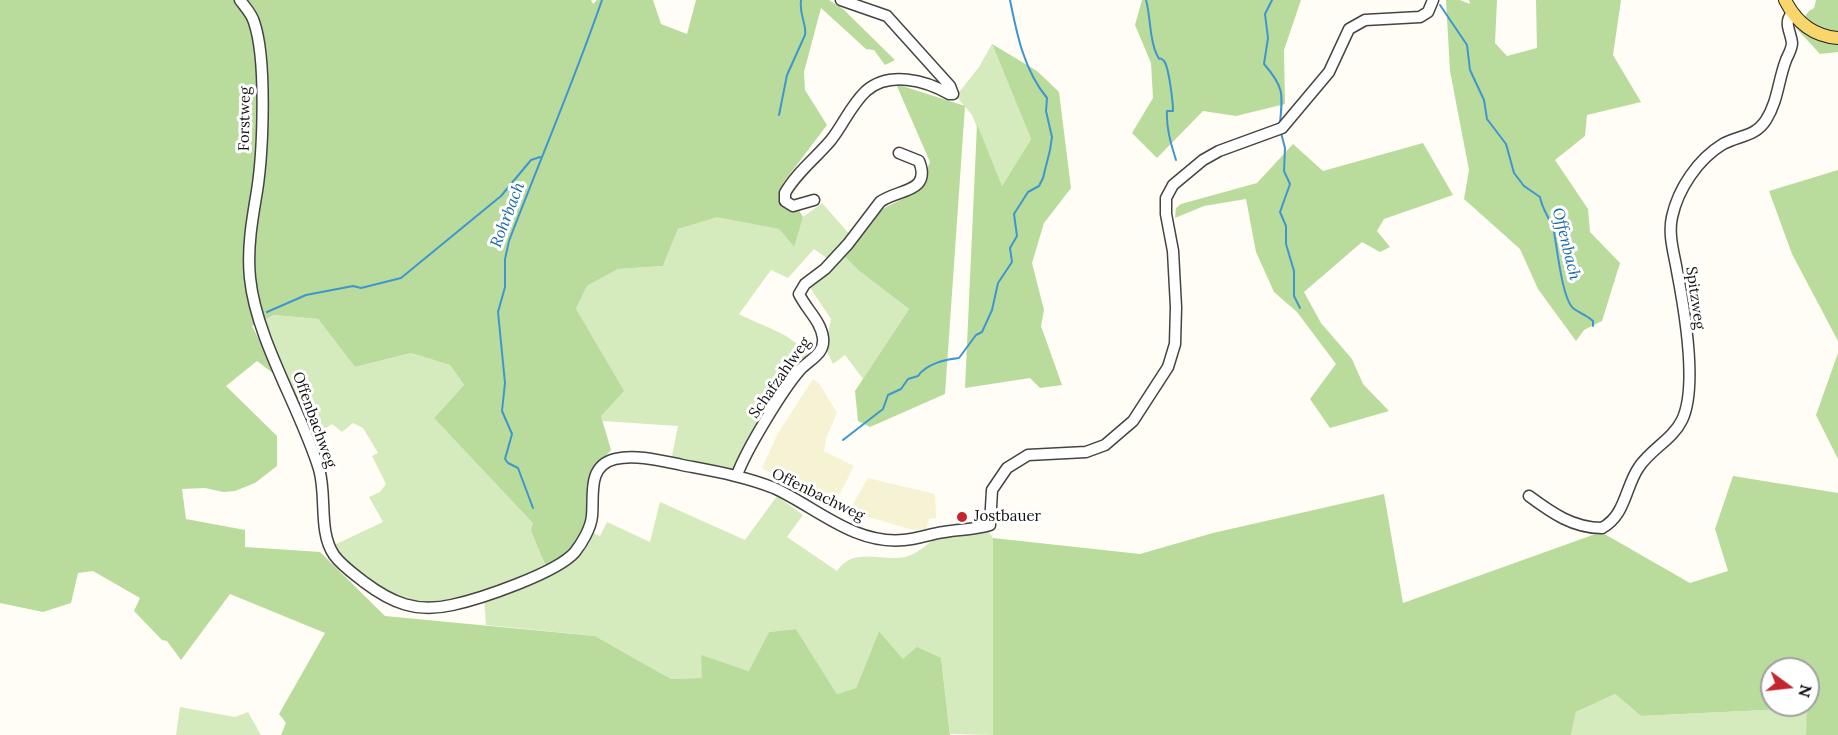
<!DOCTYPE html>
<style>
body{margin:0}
#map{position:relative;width:1838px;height:735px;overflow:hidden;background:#fffdf5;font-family:Lora,serif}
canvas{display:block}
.north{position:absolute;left:1760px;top:657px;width:60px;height:60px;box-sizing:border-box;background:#fff;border:2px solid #a0a0a0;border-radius:50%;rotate:105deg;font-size:16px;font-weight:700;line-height:24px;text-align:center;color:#111}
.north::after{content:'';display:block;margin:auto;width:21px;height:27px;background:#c4262e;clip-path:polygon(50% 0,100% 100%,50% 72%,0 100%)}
</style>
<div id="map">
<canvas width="1838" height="735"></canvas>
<div class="north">N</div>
</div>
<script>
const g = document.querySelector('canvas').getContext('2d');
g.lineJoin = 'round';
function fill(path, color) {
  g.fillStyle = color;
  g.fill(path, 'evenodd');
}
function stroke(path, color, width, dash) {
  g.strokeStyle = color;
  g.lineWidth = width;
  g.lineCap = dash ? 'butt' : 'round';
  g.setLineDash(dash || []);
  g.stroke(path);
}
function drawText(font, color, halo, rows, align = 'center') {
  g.font = font + ' Lora,serif';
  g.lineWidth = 6;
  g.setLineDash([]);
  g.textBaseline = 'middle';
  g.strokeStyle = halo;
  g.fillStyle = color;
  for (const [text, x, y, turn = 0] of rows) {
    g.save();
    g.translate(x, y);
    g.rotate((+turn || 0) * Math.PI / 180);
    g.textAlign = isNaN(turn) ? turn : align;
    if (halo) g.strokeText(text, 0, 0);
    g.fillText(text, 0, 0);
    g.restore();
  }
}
const farmland = new Path2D(`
 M813 379 819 383 837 413 827 436 824 451 854 466 832 509 762 468 778 433Z
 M868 478 935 494 936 518 929 519 926 530 909 529 849 511Z`);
const green = new Path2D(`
 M992 44 1031 139 1002 186 972 115 956 96 979 67Z
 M822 203 852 237 831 261 814 249 788 278 771 270 739 314C765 328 792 332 811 359L733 472 671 461 678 426 602 421 576 309 587 286 618 269 663 266 678 229 717 216 779 229 793 246 803 217Z
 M842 254 858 270 909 309 863 379 845 355 833 364 825 347 831 319 809 286Z
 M274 315 318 319 355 367 411 353 450 365 464 385 434 418 534 523 546 571C511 582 459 608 422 606 396 605 349 566 332 546L383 522 369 497 380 492 386 484 372 456 378 453 363 428 353 423 342 432 332 424 310 439 262 321Z
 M777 496 803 515 787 537 837 571C853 546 882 562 905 557 918 554 926 544 937 538 949 530 972 531 987 528L993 538V735L950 734 941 658 903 659 879 631 856 688 837 694 796 629 769 632 750 671 701 656 703 678 671 679 595 636 486 625 484 597 546 575 591 532 600 536 607 522 650 542 660 502 745 540Z
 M1615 694 1641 716 1808 708 1806 735H1571L1576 712Z
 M180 707 235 717 248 712 261 735H176Z`);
const forest = new Path2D(`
 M0 0H591L593 4 597 0H653L661 24 687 34 696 0H829L843 9 895 60 885 65 874 50 866 49 821 8 804 72 805 90 827 125 783 183 803 217 794 247 779 229 717 217 678 229 663 266 618 269 587 286 576 309 624 391 601 416 611 450C606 456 597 463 593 471 585 485 590 498 588 513 585 533 565 559 546 567L531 530 533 523 434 418 464 385 450 365 411 353 355 367 318 319 274 315 252 326 278 377 257 361 226 386 277 436V466L255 483 235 491 223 492 205 488 182 489 186 519 245 530V547L320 552 385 616 595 636 671 679 702 678 701 655 749 671 769 632 796 629 837 694 856 688 879 631 903 659 917 647 941 658 950 735H281L286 723 279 714 325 633 230 594 181 660 167 641 162 640 134 611 140 598 93 571 78 573 71 603 43 612 0 603Z
 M1142 0H1301L1284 50 1285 104 1236 116 1203 111 1157 158 1132 133 1153 98 1151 63 1135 25Z
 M1446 0H1460L1470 4 1469 0H1497L1495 43 1507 56 1537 48 1536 0H1621L1613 55 1641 102 1587 115 1585 136 1555 160 1588 209 1590 232 1620 263 1602 321 1584 330 1576 341 1538 289 1520 249 1464 199 1469 170 1450 71Z
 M1816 0H1838V52L1820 54 1796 28 1809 11 1814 8Z
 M992 44 1037 71 1059 92 1071 188 1044 223 1032 263 1044 310 1041 326 1062 385 1040 388 1030 378 965 388 977 124 1002 186 1031 139Z
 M896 84 965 106 945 394 870 427 858 421 855 391 909 309 858 270 842 254 880 210 917 192 930 162Z
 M1423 143 1453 195 1384 219 1377 231 1390 247 1380 252 1362 242 1304 292 1321 323 1352 359 1363 384 1389 411 1330 428 1310 399 1336 364 1297 312 1274 292 1256 252 1246 199 1204 206 1175 218 1176 208 1181 204 1257 183 1293 144 1323 171Z
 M1838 170V341L1792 254 1769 191Z
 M1838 353V459L1816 415Z
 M1733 476 1838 493V735H1806L1807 708 1641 716 1615 694 1576 712 1571 735H993V538L1140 554 1213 533 1384 494 1403 603 1601 532 1690 583 1728 571 1715 529ZM1772 669H1808V705H1772Z`);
const stream = new Path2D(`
 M1146 0C1151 17 1149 40 1157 55 1161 63 1158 55 1164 61 1169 67 1173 103 1173 111H1167C1166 128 1171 144 1176 160
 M1272 0 1265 14 1268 38 1264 64C1284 87 1283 93 1280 123
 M1440 5 1467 45 1470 70 1484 100 1487 119 1506 144 1514 173 1524 186 1540 197C1542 210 1551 219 1554 232 1557 247 1562 298 1573 308 1579 313 1587 315 1593 321V326
 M779 115 787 75 805 35C807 24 799 16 801 0
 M1281 133 1285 148 1284 171 1290 184 1280 212 1286 226V244L1294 271V296L1300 308
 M267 312 306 295 353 286 361 288 401 278 501 196 531 160 540 157
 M843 440 883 409 888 395 901 389 908 379 918 376C926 364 946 359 959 358L976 335 982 332 992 310 998 283 1012 262 1010 248 1017 236 1014 214 1028 192 1039 186 1043 178 1050 150 1052 137 1046 111 1047 98C1024 70 1017 35 1010 0
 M533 508 518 468 508 463 505 459 512 434 502 411 505 383 498 312 505 287V259L509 241C540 160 574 81 602 0`);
const minor = new Path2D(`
 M240 0C245 7 252 14 254 22 267 59 263 152 257 191 252 220 247 249 250 278 256 339 301 410 319 469 327 495 318 532 334 555 342 566 354 574 364 582 392 603 416 613 452 605 480 599 557 573 575 552 582 543 591 528 592 516 594 495 587 466 615 459 636 454 662 461 682 465 713 471 744 476 774 488 816 507 854 545 904 540 917 539 930 534 944 532 960 529 974 530 990 525L992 490 1007 468 1028 455 1086 452 1105 445 1133 421 1168 367 1175 344 1176 307 1173 251 1166 214V198L1173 185 1203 160 1219 151 1282 128 1329 72 1349 29 1365 20 1420 17 1428 12 1433 0
 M841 0 887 16 950 86 953 94
 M814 200 793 206 785 201V193C796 173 816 158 831 140 843 125 851 105 866 91 889 71 925 80 949 94H953
 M737 475C746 450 782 391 799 371 808 360 825 355 823 338 821 321 806 309 799 294L805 284 825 269 848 244 880 202C897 189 932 193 919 161L899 153
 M1529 496C1552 513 1573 528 1602 528 1626 515 1625 487 1639 467 1651 449 1673 439 1682 420 1698 387 1684 307 1677 271 1674 253 1668 235 1672 217 1678 189 1698 159 1723 144 1740 135 1755 137 1766 120 1778 101 1778 81 1786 60 1788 55 1792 49 1792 43 1791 32 1783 23 1792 13`);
const major = new Path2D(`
 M1785 0C1796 22 1813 36 1838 38`);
const markers = [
 [962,517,6,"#c4262e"]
];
const streetNames = [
 ["Forstweg",245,119,-89],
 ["Spitzweg",1695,298,82],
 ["Schafzahlweg",780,378,-55],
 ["Offenbachweg",314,420,70],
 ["Offenbachweg",818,495,26]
];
const poiNames = [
 ["Jostbauer",974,517]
];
const waterNames = [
 ["Rohrbach",508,215,-69],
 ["Offenbach",1566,244,76]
];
fill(farmland, '#f6f3d4');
fill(green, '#d5ebbd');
fill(forest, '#b9dc9c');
stroke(stream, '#3f96cf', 2);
stroke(minor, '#444', 13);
stroke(major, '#222', 14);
stroke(minor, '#fff', 10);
stroke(major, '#f9d66b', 12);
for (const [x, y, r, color] of markers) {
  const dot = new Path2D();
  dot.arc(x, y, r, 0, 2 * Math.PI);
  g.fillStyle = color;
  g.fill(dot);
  stroke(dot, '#fff', 2);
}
drawText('15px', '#111', '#fff', streetNames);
drawText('15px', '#111', '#fff', poiNames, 'left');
drawText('italic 16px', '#1768a6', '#fff', waterNames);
</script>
